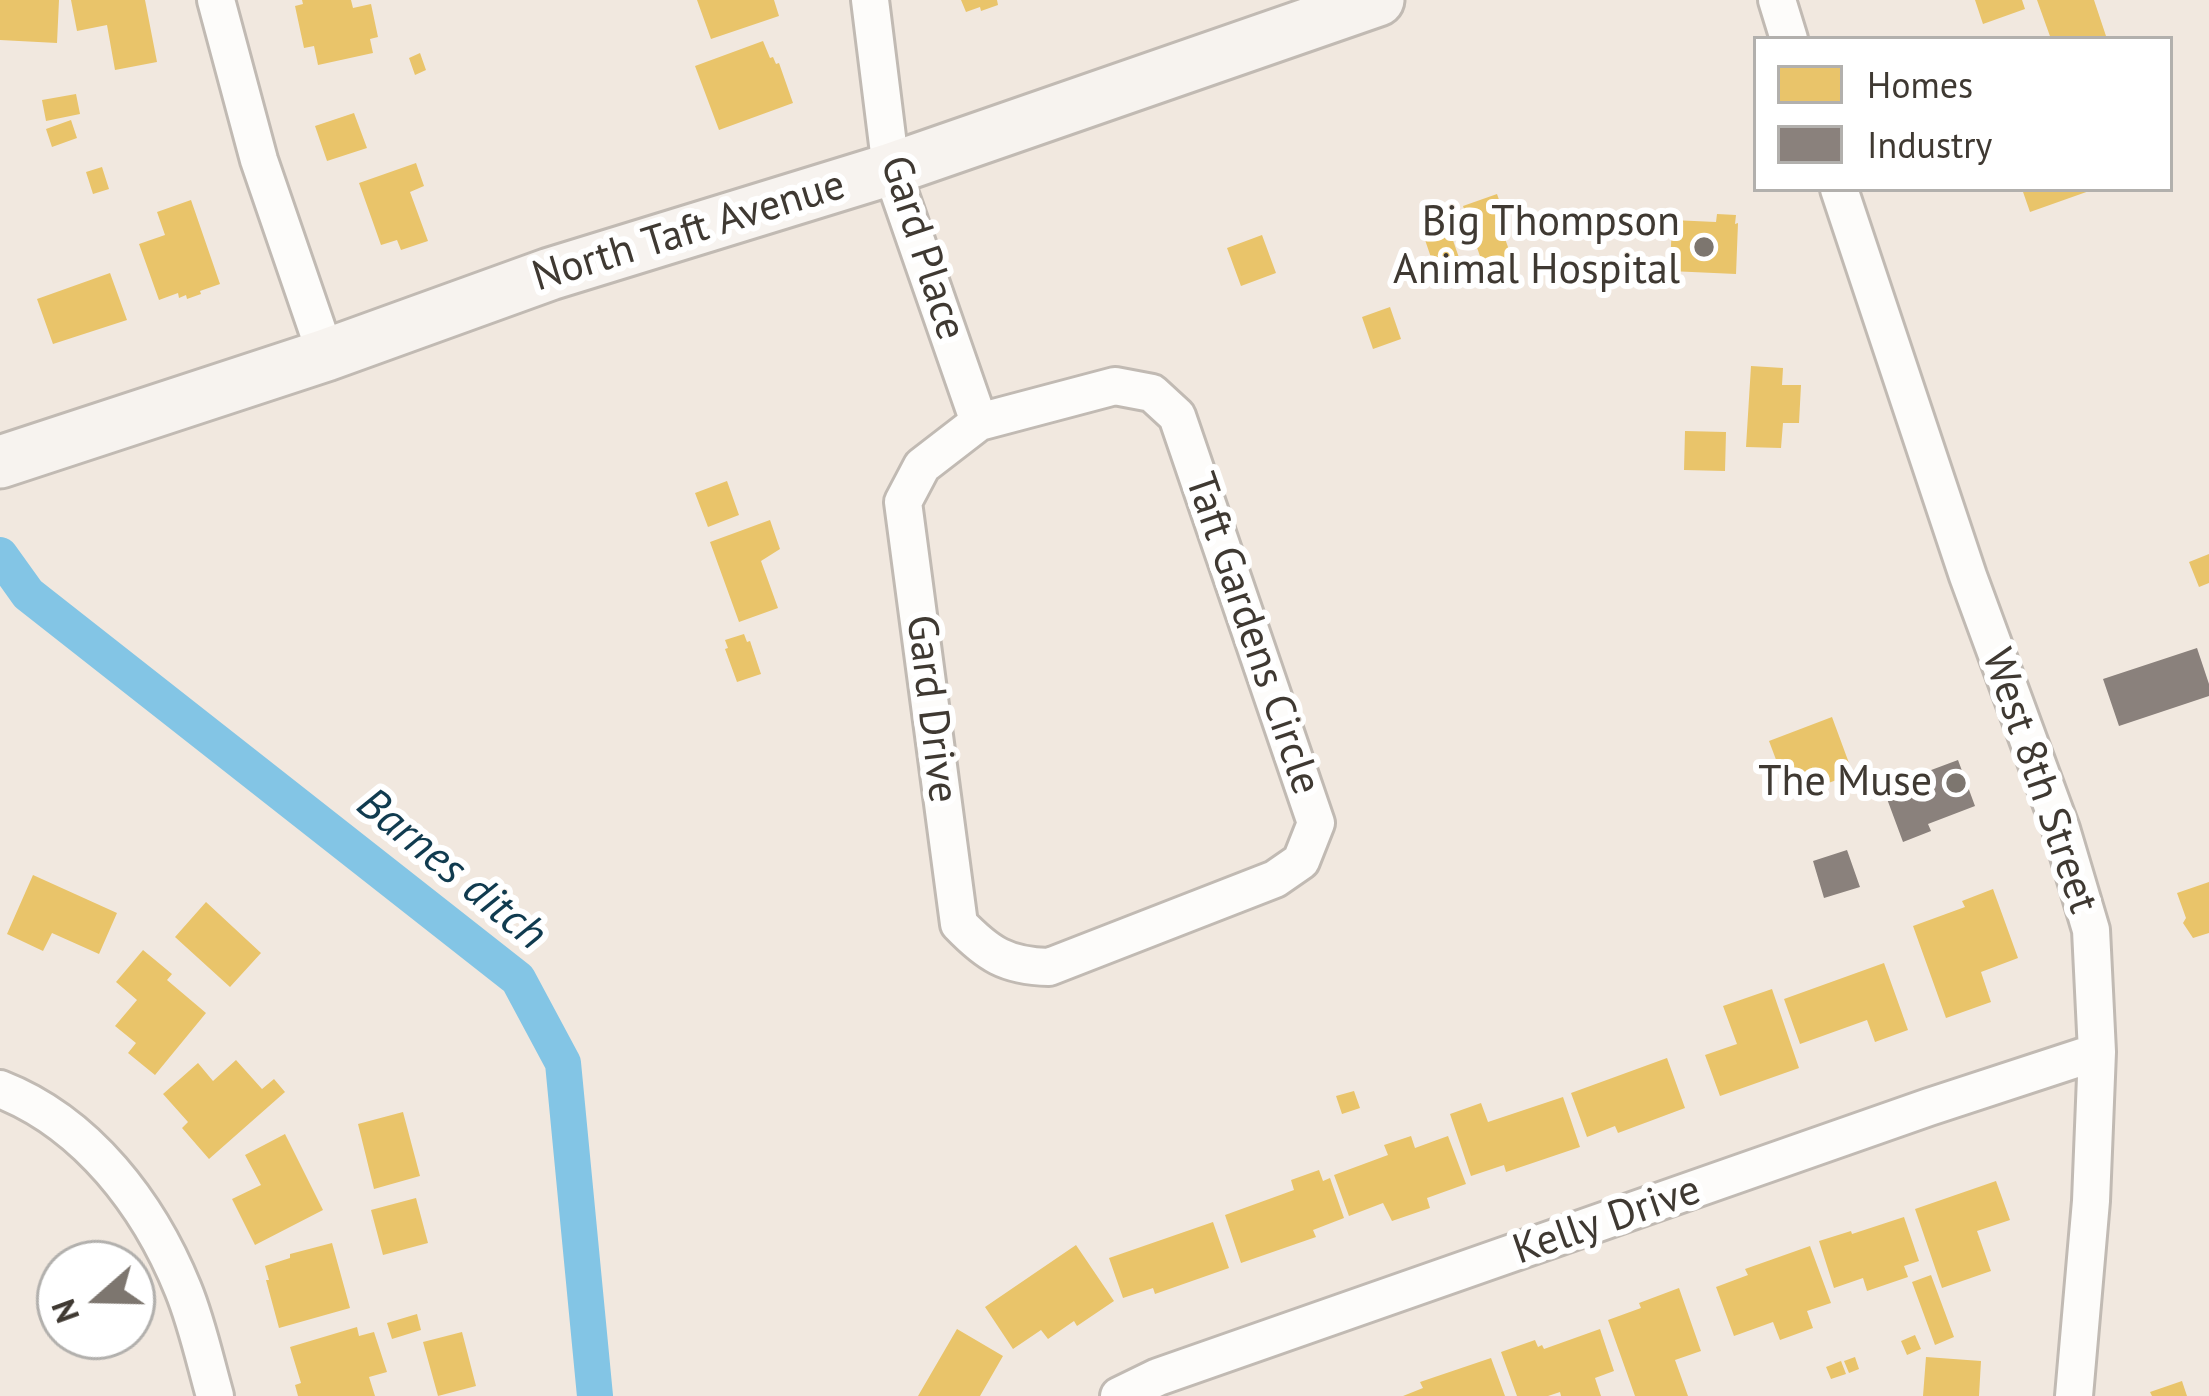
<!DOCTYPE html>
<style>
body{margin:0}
#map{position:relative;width:2209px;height:1396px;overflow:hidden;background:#f1e8df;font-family:"PT Sans",sans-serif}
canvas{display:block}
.legend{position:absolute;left:1753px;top:36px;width:420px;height:156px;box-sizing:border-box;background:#fff;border:3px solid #b2b0ad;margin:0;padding:15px 21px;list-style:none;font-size:36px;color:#3f3932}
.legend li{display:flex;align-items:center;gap:24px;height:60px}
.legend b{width:60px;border:3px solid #b2b0ad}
.north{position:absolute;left:36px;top:1240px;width:120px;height:120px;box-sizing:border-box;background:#fff;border:3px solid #b2b0ad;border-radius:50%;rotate:250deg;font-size:33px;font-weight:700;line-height:48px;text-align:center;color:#3f3932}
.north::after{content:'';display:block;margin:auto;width:42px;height:54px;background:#7d766f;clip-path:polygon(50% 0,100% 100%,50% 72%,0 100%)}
</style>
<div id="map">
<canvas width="2209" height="1396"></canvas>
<ul class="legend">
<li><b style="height:33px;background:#e9c46a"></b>Homes</li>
<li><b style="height:33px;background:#8a817c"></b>Industry</li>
</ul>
<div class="north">N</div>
</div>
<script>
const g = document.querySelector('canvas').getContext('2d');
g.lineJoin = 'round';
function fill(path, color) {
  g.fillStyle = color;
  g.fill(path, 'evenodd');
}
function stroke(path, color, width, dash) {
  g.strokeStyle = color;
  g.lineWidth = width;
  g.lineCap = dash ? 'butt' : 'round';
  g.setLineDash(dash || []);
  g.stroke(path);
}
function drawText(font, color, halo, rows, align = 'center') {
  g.font = font + ' "PT Sans",sans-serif';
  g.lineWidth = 12;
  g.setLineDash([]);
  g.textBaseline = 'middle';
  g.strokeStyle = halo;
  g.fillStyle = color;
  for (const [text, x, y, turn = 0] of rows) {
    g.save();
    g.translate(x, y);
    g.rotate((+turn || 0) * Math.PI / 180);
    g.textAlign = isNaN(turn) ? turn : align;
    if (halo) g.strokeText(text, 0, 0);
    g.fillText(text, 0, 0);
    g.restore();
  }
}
const homes = new Path2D(`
 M0 0H59L57 43 0 40Z
 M71 0H145L157 62 115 70 107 25 77 31Z
 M302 0H351L353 8 371 4 378 37 370 39 373 53 318 65 314 46 304 48 295 6 303 4Z
 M697 0H774L779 16 711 39Z
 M961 0H997L998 5 981 11 980 7 966 12Z
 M1975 0H2022L2025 9 1983 24Z
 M2037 0H2094L2107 39H2051Z
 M763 41 770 58 773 57 776 64 779 63 793 103 719 130 695 66Z
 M420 53 426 70 415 75 409 58Z
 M76 94 80 114 46 121 42 100Z
 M354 113 367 148 327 161 315 126Z
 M71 120 77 138 52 147 46 129Z
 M416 163 424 186 410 192 428 241 401 250 397 240 381 245 359 183Z
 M102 167 109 189 93 194 86 172Z
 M2022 189H2092V190L2030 212Z
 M1497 194 1510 231 1503 233 1514 264 1486 274 1463 206Z
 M191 200 220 284 200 291 201 294 187 299 186 295 179 298 178 293 159 300 139 244 165 235 157 212Z
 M1717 214 1736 215 1735 224 1738 223 1736 274 1670 271 1672 220 1716 222Z
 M1446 220 1466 278 1441 287 1421 228Z
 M1262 235 1276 273 1241 286 1227 248Z
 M110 273 127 320 53 344 37 299Z
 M1390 307 1401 339 1373 349 1362 317Z
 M1751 366 1783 368 1782 385H1801L1799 423H1783L1781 448 1746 447Z
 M1685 431 1726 432 1725 471 1684 470Z
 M727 481 739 515 708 527 695 493Z
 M770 520 780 549 761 561 778 608 739 622 710 542Z
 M2209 554V583L2199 587 2189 562Z
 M744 634 747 642 750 641 761 674 737 682 725 649 728 648 725 640Z
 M1832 717 1853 774 1790 797 1769 741Z
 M33 875 117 913 99 954 52 933 43 951 7 934Z
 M2209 882V933L2193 938 2183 923 2186 918 2177 893Z
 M1993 889 2018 958 1981 972 1991 1002 1946 1018 1913 926 1965 907 1962 901Z
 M206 902 261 953 230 987 175 937Z
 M143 950 172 974 167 980 206 1013 155 1075 128 1053 136 1043 115 1026 137 1000 116 982Z
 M1884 963 1908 1030 1875 1042 1867 1020 1800 1044 1784 999Z
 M1772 989 1799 1068 1720 1096 1705 1055 1737 1044 1723 1006Z
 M1667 1058 1685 1108 1618 1133 1615 1126 1587 1137 1571 1093Z
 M236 1060 262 1089 274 1079 285 1092 209 1159 182 1128 188 1122 163 1094 198 1063 213 1081Z
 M1354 1091 1360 1108 1342 1114 1336 1096Z
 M1563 1097 1580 1147 1506 1172 1504 1165 1471 1176 1450 1114 1481 1103 1488 1122Z
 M403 1112 420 1176 374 1189 358 1124Z
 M285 1134 323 1210 255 1245 232 1199 261 1185 245 1155Z
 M1411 1136 1415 1148 1448 1136 1466 1184 1427 1198 1430 1208 1392 1221 1383 1203 1349 1216 1334 1175 1388 1155 1384 1145Z
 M1319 1170 1323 1181 1330 1178 1344 1218 1313 1230 1316 1237 1241 1263 1225 1215 1294 1190 1291 1180Z
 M1996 1181 2010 1220 1977 1231 1991 1271 1942 1288 1915 1209Z
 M416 1198 428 1243 383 1255 371 1210Z
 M1904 1217 1919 1261 1904 1266 1908 1277 1867 1291 1863 1278 1834 1288 1819 1241 1851 1231 1852 1234Z
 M1213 1222 1229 1268 1155 1294 1153 1288 1123 1298 1109 1258Z
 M332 1243 350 1308 279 1328 266 1280H269L265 1266 290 1258V1254Z
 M1076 1245 1114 1301 1077 1326 1074 1321 1048 1339 1041 1330 1013 1349 985 1307Z
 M1810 1246 1831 1303 1807 1311 1813 1328 1780 1340 1773 1322 1734 1336 1716 1287 1748 1275 1745 1269Z
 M1931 1275 1954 1337 1935 1345 1912 1282Z
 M1679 1288 1701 1351 1675 1360 1688 1396H1635L1608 1320 1641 1308 1639 1303Z
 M417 1314 421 1330 392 1339 387 1323Z
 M357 1327 359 1336 374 1332 387 1372 369 1377 375 1396H298L295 1385 301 1383 290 1347Z
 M957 1329 1003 1356 980 1396H918Z
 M1600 1329 1614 1371 1595 1378 1601 1396H1561L1560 1392 1548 1396H1517L1501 1352 1535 1340 1538 1347 1542 1345 1544 1349Z
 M462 1332 476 1386 438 1396 423 1342Z
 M1915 1335 1921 1349 1907 1355 1901 1341Z
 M1855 1357 1859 1369 1849 1373 1844 1361Z
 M1926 1357 1981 1361 1979 1396H1923Z
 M1491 1358 1505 1396H1403L1423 1388 1420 1382Z
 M1841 1361 1846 1374 1831 1379 1826 1367Z
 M2182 1381 2187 1396H2152L2150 1392Z`);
const industry = new Path2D(`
 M2197 648 2209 684V696L2119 726 2103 679Z
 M1958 760 1975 806 1928 824 1931 831 1903 842 1883 788Z
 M1847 850 1860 887 1824 898 1813 861Z`);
const canal = new Path2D(`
 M0 555 28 594 518 979 563 1063 595 1396`);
const minor = new Path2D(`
 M216 0 259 160 326 355
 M870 0 891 169 979 422
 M1777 0 1789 39
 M1839 189 1968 576 2061 829 2091 930 2097 1052 2091 1201 2074 1396
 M1115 386 1152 393 1177 416 1316 823 1301 861 1275 879 1049 967C1006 966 988 954 959 924L903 502 922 466 979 422Z
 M0 1089C87 1123 149 1205 183 1289 197 1323 205 1361 215 1396
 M1119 1396 1158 1377 1929 1107 2097 1052`);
const secondary = new Path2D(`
 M0 462 326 355 550 274 891 169 1378 0`);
const markers = [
 [1704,247,12,"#7d766f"],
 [1956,783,12,"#7d766f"]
];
const poiNames = [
 ["Big Thompson",1680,223],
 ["Animal Hospital",1680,271],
 ["The Muse",1932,783]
];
const streetNames = [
 ["North Taft Avenue",689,232,-17],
 ["Gard Place",922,248,72],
 ["Taft Gardens Circle",1252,634,71],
 ["Gard Drive",931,709,83],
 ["West 8th Street",2039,781,71],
 ["Kelly Drive",1607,1221,-19]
];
const waterNames = [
 ["Barnes ditch",451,870,39]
];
fill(homes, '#e9c46a');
fill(industry, '#8a817c');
stroke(canal, '#83c5e5', 36);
stroke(minor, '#c1bab3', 42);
stroke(secondary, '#c1bab3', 57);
stroke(minor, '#fdfcfa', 36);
stroke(secondary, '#f7f3ef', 51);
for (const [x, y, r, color] of markers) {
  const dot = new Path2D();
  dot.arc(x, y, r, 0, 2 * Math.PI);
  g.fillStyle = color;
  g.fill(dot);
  stroke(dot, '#fff', 4.5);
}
drawText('42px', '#3f3932', '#fff', poiNames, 'right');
drawText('42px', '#3f3932', '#fff', streetNames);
drawText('italic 45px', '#103b4f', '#fff', waterNames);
</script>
